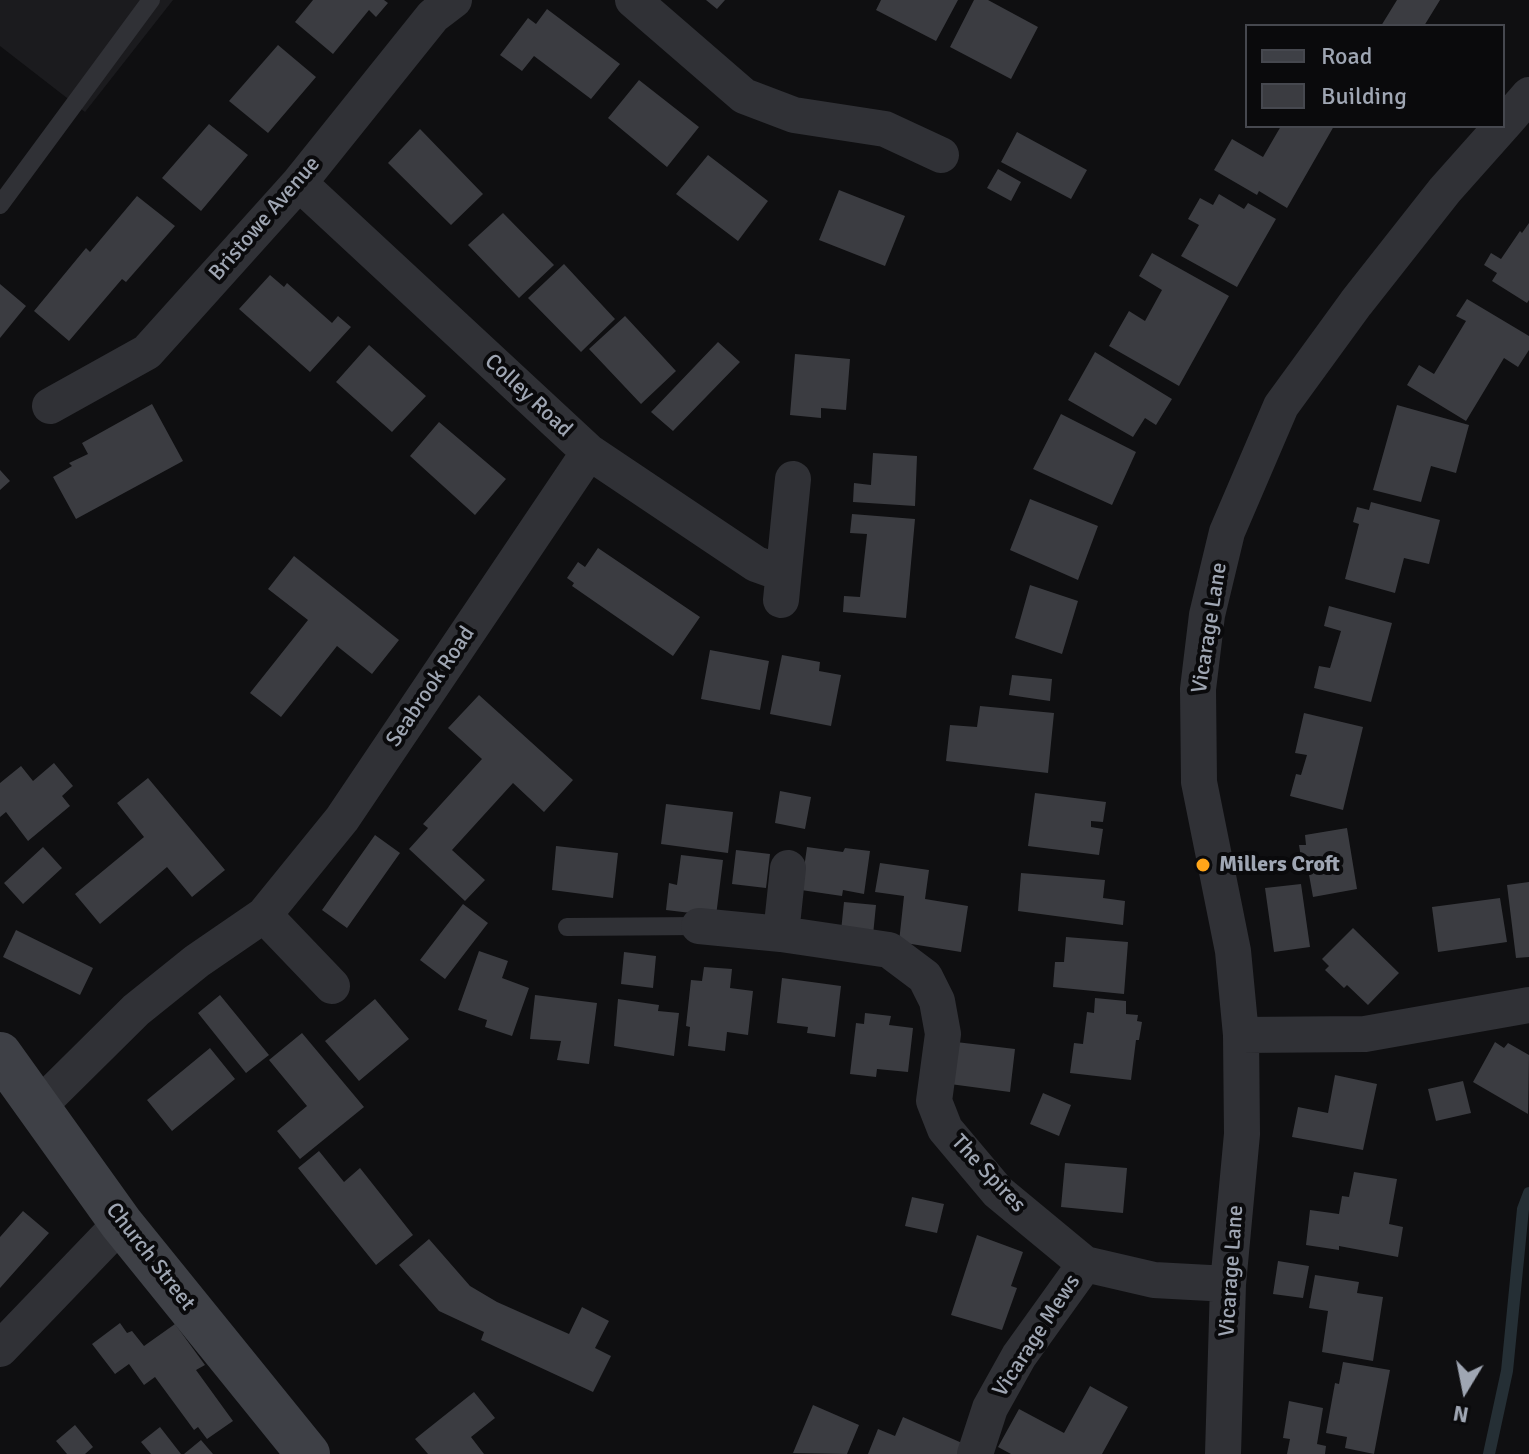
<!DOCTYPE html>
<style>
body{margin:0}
#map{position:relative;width:1529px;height:1454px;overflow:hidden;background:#0f0f11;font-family:Signika,sans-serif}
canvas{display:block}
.legend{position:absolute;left:1245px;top:24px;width:260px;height:104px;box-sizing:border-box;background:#0a0a0c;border:2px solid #46484f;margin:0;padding:10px 14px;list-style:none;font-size:24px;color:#9fa6b3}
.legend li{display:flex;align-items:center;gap:16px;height:40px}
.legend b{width:40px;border:2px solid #46484f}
.north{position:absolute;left:1425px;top:1350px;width:80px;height:80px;-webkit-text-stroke:6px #0a0a0c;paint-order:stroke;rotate:190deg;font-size:22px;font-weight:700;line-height:32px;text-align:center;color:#9fa6b3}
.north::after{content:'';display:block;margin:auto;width:28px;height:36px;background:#9fa6b3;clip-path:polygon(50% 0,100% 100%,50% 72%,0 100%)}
</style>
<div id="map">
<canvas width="1529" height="1454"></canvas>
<ul class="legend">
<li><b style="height:10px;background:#3e4046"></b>Road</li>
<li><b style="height:22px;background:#3b3c41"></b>Building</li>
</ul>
<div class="north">N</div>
</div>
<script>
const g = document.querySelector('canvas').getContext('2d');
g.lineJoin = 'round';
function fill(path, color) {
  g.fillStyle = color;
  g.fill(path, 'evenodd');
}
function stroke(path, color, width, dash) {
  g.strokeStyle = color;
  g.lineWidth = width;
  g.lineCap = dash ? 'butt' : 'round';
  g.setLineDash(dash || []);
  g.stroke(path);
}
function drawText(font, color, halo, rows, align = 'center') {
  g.font = font + ' Signika,sans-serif';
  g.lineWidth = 8;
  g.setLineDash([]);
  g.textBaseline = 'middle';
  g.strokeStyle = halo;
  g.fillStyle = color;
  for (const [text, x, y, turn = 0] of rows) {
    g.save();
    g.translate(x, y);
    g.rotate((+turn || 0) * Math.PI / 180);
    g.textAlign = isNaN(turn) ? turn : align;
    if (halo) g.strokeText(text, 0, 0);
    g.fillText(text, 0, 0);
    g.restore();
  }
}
const built = new Path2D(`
 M0 0H173L85 112 0 46Z`);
const stream = new Path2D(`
 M1489 1454 1507 1371 1523 1209 1529 1193`);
const building = new Path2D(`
 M313 0H384L388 3 376 17 369 10 333 54 295 22Z
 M706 0H725L717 9Z
 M881 0H958L936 41 876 10Z
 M974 0H988L1038 27 1011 79 950 47Z
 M1397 0H1440L1424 26H1381Z
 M547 9 620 64 591 99 534 56 522 71 500 55 528 18 536 24Z
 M278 45 316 77 268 133 229 101Z
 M639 80 699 127 667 167 608 118Z
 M209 124 248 155 201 211 162 178Z
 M1281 126H1334L1287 208 1259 191 1257 195 1214 170 1232 139 1263 157Z
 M420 129 483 194 451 225 388 163Z
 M1017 132 1087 170 1071 199 1001 162Z
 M708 155 768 201 738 241 676 194Z
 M998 169 1021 182 1011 201 987 188Z
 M839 190 905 216 885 266 819 240Z
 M1219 194 1244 209 1248 203 1276 219 1237 287 1181 256 1199 225 1188 219 1200 198 1213 205Z
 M137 196 175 226 126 282 122 279 69 341 34 311 86 248 90 252Z
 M503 213 554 265 519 298 468 245Z
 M1529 223V300L1527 303 1492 281 1497 273 1484 265 1491 253 1501 259 1520 231 1522 233Z
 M1152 253 1229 296 1179 386 1109 346 1129 311 1145 321 1162 290 1139 276Z
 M564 264 615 319 581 352 528 298Z
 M270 275 284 287 287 283 332 323 338 316 351 327 310 372 239 309Z
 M0 284 26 306 0 338Z
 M1467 299 1529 336V350L1518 367 1504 358 1466 421 1407 385 1419 365 1434 374 1466 321 1456 316Z
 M625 316 676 371 641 404 589 349Z
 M718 342 740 362 673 431 651 412Z
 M369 345 426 396 392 432 336 382Z
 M1095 352 1172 399 1156 425 1145 418 1133 437 1068 400Z
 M795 354 850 359 846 410 821 408V418L790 415Z
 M152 404 183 461 76 519 53 477 72 466 69 463 88 454 82 443Z
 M1397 405 1469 425 1456 473 1431 466 1421 502 1373 490Z
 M1061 414 1136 452 1112 505 1033 469Z
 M439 422 506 479 475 515 410 456Z
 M873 453 917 456 915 506 853 502 854 483 871 485Z
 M0 470 10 481 0 490Z
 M1030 499 1098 526 1078 580 1010 550Z
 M1371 502 1440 520 1429 564 1404 558 1395 593 1345 579 1359 524 1353 522 1357 507 1369 510Z
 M852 514 915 519 906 618 843 612 844 596 860 597 867 534 850 533Z
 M598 548 700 617 673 656 572 586 574 583 567 578 578 562 585 567Z
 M294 556 399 640 372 674 337 646 281 717 250 693 308 620 268 589Z
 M1030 585 1078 601 1062 654 1015 638Z
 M1329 606 1392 623 1371 702 1314 688 1319 666 1330 668 1341 631 1324 626Z
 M710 650 769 661 760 710 701 699Z
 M782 655 820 662 819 671 841 675 831 726 770 714Z
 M1012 675 1052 679 1050 701 1009 695Z
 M479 695 573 780 544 812 513 783 452 850 485 880 465 901 409 849 428 828 423 824 482 759 448 728Z
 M980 706 1054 713 1048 773 946 761 950 725 977 727Z
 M1304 713 1363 727 1343 810 1290 796 1296 774 1301 775 1307 755 1295 753Z
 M54 763 73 786 62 796 70 806 28 841 6 812 0 817V783L21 766 33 781Z
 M148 778 225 870 192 897 167 867 100 924 75 894 144 837 117 803Z
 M780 791 811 797 805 829 775 823Z
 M1035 793 1106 802 1103 822 1091 821V827L1103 829 1099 855 1028 846Z
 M666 804 733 812 728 853 661 844Z
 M1347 828 1357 889 1313 897 1308 869 1303 870 1299 845H1306L1305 835Z
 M375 835 400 853 347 928 322 910Z
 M556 846 618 853 613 898 552 890Z
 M43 847 62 868 23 904 4 883Z
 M807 847 843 852 845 848 870 851 864 894 843 890 842 896 801 890Z
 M736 850 770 854 766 888 732 884Z
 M681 855 723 860 716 916 666 910 669 883 677 885Z
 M880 863 929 870 925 899 968 906 961 952 899 942 904 896 875 892Z
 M1021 873 1105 880 1103 898 1125 901 1123 925 1018 911Z
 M1529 882V957L1516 958 1507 885Z
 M1301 884 1310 947 1274 952 1265 888Z
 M1500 898 1507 942 1438 952 1432 907Z
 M844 902 876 905 873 935 841 931Z
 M463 904 488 923 445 979 420 960Z
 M1353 928 1399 973 1368 1005 1347 985 1344 988 1325 970 1329 966 1322 959Z
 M16 930 93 968 80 995 3 957Z
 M1066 937 1128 942 1124 994 1053 987 1055 962H1064Z
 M479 951 508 961 502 978 529 988 512 1036 485 1027 487 1020 458 1010Z
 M624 952 656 956 653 988 621 984Z
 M704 967 732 969 730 988 753 991 748 1035 727 1032 725 1051 688 1046 690 1027 686 1026 691 980 702 981Z
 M782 978 841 986 835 1037 807 1033 808 1027 777 1023Z
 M220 995 269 1055 246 1073 198 1013Z
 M535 995 597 1003 589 1064 557 1060 561 1041 530 1039Z
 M1095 998 1126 1001V1014L1138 1015 1137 1021 1142 1022 1139 1040H1136L1131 1080 1070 1073 1074 1043 1083 1044 1087 1012 1094 1013Z
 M375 999 409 1039 359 1081 325 1041Z
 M618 999 659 1005 658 1011 679 1013 674 1056 614 1046Z
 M865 1013 891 1016 889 1025 913 1028 908 1072 877 1069 876 1077 850 1074 856 1023 864 1024Z
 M302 1033 364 1107 300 1159 277 1131 307 1106 269 1060Z
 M956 1042 1015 1049 1010 1092 950 1084Z
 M1495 1042 1504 1048 1508 1043 1529 1055 1528 1114 1473 1082Z
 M210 1048 235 1079 172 1131 147 1100Z
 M1335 1075 1377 1084 1363 1150 1292 1137 1298 1107 1328 1113Z
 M1463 1081 1471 1113 1436 1121 1428 1089Z
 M1043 1093 1071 1105 1059 1136 1030 1124Z
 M319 1151 344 1182 360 1168 413 1235 376 1265 298 1168Z
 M1065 1163 1127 1168 1123 1213 1061 1207Z
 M1354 1172 1397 1179 1389 1224 1403 1227 1398 1257 1339 1246V1250L1306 1245 1310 1210 1339 1214 1342 1196 1349 1197Z
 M912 1197 944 1204 937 1233 905 1226Z
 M23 1211 49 1233 0 1288V1237Z
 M977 1235 1023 1252 1011 1286 1017 1288 1002 1330 951 1315Z
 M429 1239 470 1286 497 1302 569 1334 582 1307 609 1321 595 1348 611 1356 593 1392 481 1340 484 1332 439 1311 399 1265Z
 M1278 1261 1309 1266 1303 1298 1273 1294Z
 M1315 1275 1359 1282 1357 1293 1383 1297 1373 1361 1322 1352 1328 1311 1309 1308Z
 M120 1323 127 1333 132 1331 144 1346 175 1324 205 1365 196 1370 233 1421 207 1439 198 1427 194 1430 155 1377 144 1385 129 1364 115 1374 92 1344Z
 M1343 1362 1390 1370 1374 1454 1345 1448 1347 1437 1326 1433 1335 1383 1339 1384Z
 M1090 1386 1128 1407 1102 1454H1011L998 1447 1019 1409 1064 1433Z
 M474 1392 495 1418 471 1437 484 1454H428L415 1439Z
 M1289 1401 1323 1408 1317 1444 1326 1446 1325 1454H1287L1290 1439 1283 1438Z
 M813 1405 859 1425 847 1454 793 1453Z
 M903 1417 962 1443 958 1454H868L878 1429 895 1436Z
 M75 1425 93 1447 85 1454H67L56 1441Z
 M160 1427 181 1454H151L141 1442Z
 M201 1440 213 1454H184Z`);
const lane = new Path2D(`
 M0 205 151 0
 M567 927 699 926`);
const street = new Path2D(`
 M633 0 744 96 794 115 885 129 941 155
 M1503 125 1529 95
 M299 183 589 452 756 564 770 569H784
 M50 406 147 352 299 183 433 16 454 0
 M781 600 793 479
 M264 915 332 986
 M699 926 781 934 889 950 925 977 937 1001 943 1034 934 1101 945 1129 998 1192 1085 1264 1154 1280 1228 1284
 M781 934 788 868
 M1241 1035 1365 1034 1529 1005
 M39 1106 136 1010 197 961 264 915 342 819 589 452
 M0 1349 121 1223
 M975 1454 990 1408 1019 1356 1085 1264
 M1223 1454 1228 1284 1242 1134 1241 1035 1233 951 1199 782 1198 689 1207 615 1227 532 1281 406 1356 303 1445 190 1502 126`);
const secondary = new Path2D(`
 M0 1054 121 1223 308 1454`);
const markers = [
 [1203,865,8,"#ffa519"]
];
const streetNames = [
 ["Bristowe Avenue",265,219,-49],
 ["Colley Road",528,396,43],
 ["Vicarage Lane",1210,628,-81],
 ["Seabrook Road",431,687,-56],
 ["The Spires",988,1174,47],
 ["Church Street",150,1257,52],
 ["Vicarage Lane",1232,1271,-86],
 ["Vicarage Mews",1037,1336,-57]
];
const poiNames = [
 ["Millers Croft",1219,865]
];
fill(built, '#1b1b1e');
stroke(stream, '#252f35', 12);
fill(building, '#3b3c41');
stroke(lane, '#303136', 18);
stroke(street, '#303136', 36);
stroke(secondary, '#3e4046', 44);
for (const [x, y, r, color] of markers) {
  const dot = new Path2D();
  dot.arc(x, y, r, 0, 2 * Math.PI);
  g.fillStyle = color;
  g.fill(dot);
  stroke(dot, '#0a0a0c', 3);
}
drawText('22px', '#9fa6b3', '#0a0a0c', streetNames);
drawText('bold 22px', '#9fa6b3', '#0a0a0c', poiNames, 'left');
</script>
